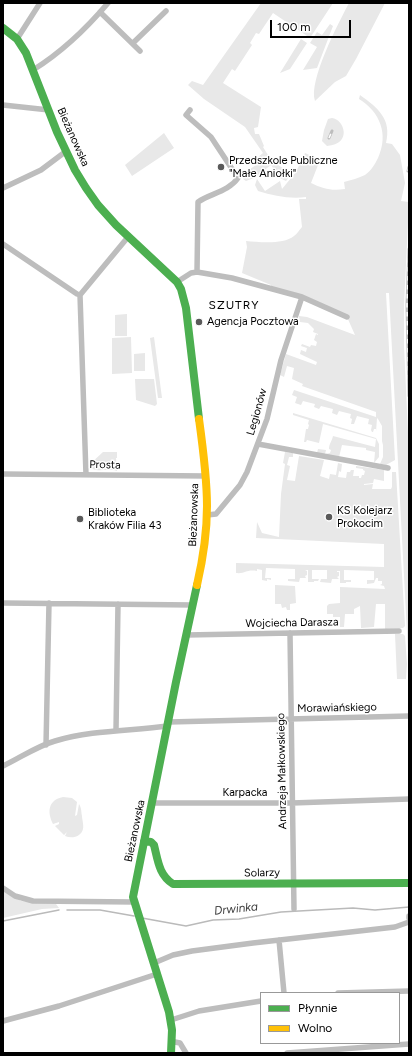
<!DOCTYPE html>
<meta charset="utf-8">
<style>
body{margin:0}
#map{position:relative;width:412px;height:1056px;overflow:hidden;background:#fff;font-family:Figtree,sans-serif}
canvas{display:block}
.frame{position:absolute;inset:0;border:4px solid #000;pointer-events:none}
.legend{position:absolute;left:260px;top:992px;width:140px;height:52px;box-sizing:border-box;background:#fff;border:1px solid #999;margin:0;padding:5px 7px;list-style:none;font-size:12px;color:#000}
.legend li{display:flex;align-items:center;gap:8px;height:20px}
.legend b{width:20px;border:1px solid #999}
.scale{position:absolute;left:270px;top:20px;width:81px;height:18px;box-sizing:border-box;border:2px solid #000;border-top:0;padding-left:5px;font-size:12px;line-height:14px;white-space:nowrap;color:#000;-webkit-text-stroke:3px #fff;paint-order:stroke}
</style>
<div id="map">
<canvas width="412" height="1056"></canvas>
<div class="frame"></div>
<ul class="legend">
<li><b style="height:5px;background:#4caf50"></b>Płynnie</li>
<li><b style="height:5px;background:#ffc107"></b>Wolno</li>
</ul>
<div class="scale">100 m</div>
</div>
<script>
const g = document.querySelector('canvas').getContext('2d');
g.lineJoin = 'round';
function fill(path, color) {
  g.fillStyle = color;
  g.fill(path, 'evenodd');
}
function stroke(path, color, width, dash) {
  g.strokeStyle = color;
  g.lineWidth = width;
  g.lineCap = dash ? 'butt' : 'round';
  g.setLineDash(dash || []);
  g.stroke(path);
}
function drawText(font, color, halo, rows, align = 'center') {
  g.font = font + ' Figtree,sans-serif';
  g.lineWidth = 3;
  g.setLineDash([]);
  g.textBaseline = 'middle';
  g.strokeStyle = halo;
  g.fillStyle = color;
  for (const [text, x, y, turn = 0] of rows) {
    g.save();
    g.translate(x, y);
    g.rotate((+turn || 0) * Math.PI / 180);
    g.textAlign = isNaN(turn) ? turn : align;
    if (halo) g.strokeText(text, 0, 0);
    g.fillText(text, 0, 0);
    g.restore();
  }
}
const green = new Path2D(`
 M261 3H333L310 38 273 13 259 34 256 33 250 43 252 45 235 71 232 69 223 83 261 107 258 127 254 128 255 134H259L264 146 263 147C270 160 279 167 292 173L286 181 280 178 271 165 254 178 246 181 243 179 246 172 260 162 257 158 263 153 245 127 204 99 188 85 192 81 203 85Z
 M349 3H385L356 59 346 76 335 82 315 101C308 81 339 22 349 3Z
 M330 24 333 26 317 68 303 70 317 47 310 43 317 32 322 35Z
 M301 39 307 43 290 69 280 73Z
 M360 95C378 108 392 119 386 143L392 144 400 155 405 183 401 201 409 202 404 305V346L409 455V670L389 293H386L395 460 386 465 380 464 383 457V445L382 441V426L378 419 377 418 376 432V429H374L373 432H372L371 430 372 425 368 424 369 419 357 416 354 424H351L352 419 350 418 351 414 339 411 337 415 332 413 333 409 321 406 319 409 314 407 315 404 303 401 301 405 295 403 297 397 292 395 294 390 376 417V412L302 386 303 384 292 379 294 368 287 366 284 377 280 375 286 354 316 365 317 362 300 354 301 350 306 352 307 348 301 346 302 344 310 347 311 345 316 346 317 342 314 340 316 334 318 335V334L313 332 314 329 308 323 300 322 299 316 307 317 355 335 347 317 271 288V285L242 273 247 247 246 241C259 242 283 245 294 236 297 234 299 230 302 227L299 199H306V197C290 199 274 196 258 191L255 185 257 179 265 191 280 181 282 189 296 172 305 153 320 160 311 183C323 189 332 191 345 189L344 182C351 180 359 178 365 175 371 171 375 164 378 158 389 134 380 112 359 99Z
 M332 118C344 119 353 144 327 146L322 141 324 130 328 119Z
 M164 133 174 148 132 176 125 165Z
 M127 314V336H115V315Z
 M131 337 132 373 112 374V338Z
 M154 337 162 398H158L150 338Z
 M145 353V371H134V354Z
 M135 379H154L157 404 155 406 136 400Z
 M293 413 376 438 379 444V457L374 463 375 452 366 450V448L342 445 339 457 317 453 318 449 326 450 325 454 330 453 331 450 329 449C329 444 332 441 333 436L375 447 376 439 323 424 319 443 307 440 306 442H304L306 429H308L309 425 308 424 309 420 293 415Z
 M103 452H117V458H116L117 471C107 468 101 472 92 469L90 464Z
 M285 452 293 453V457H289L287 465 290 466 287 480 295 481 299 456 324 460 320 476 329 479 330 474 336 475 338 463 342 464 341 472 339 471 338 477 346 478 347 472H350L351 470H354L353 476H359V478H361L362 475H364L365 471 363 470V469L356 468V466L384 470V481L374 479 373 483 364 484V485L373 484 372 489H391L392 487V472H396L405 626 403 628 385 629V604H376L374 627 361 628 360 606 354 609V614H345L344 627H340V617H333V614H327V606L329 604 340 603V587L385 589 384 586 380 585 382 584V581H378V578H376L374 583 367 584V580H374V571L344 570V580H351V582H346V583H340V571H337V572H339V576L337 577 339 579H332L331 583 320 582 321 579H327V570H312V579H319L318 581H314V582H308V570H305L307 571V575L305 576 306 578H300L299 582 288 581V579H295V569L266 568 265 578H271V580L267 579V581L262 580V570L257 569V571C246 569 246 574 236 573V563L384 567V544L256 538 257 522 262 533 279 537 281 494 285 464 283 463Z
 M275 585 295 586 296 603 290 604V610H287L286 607 282 608 281 604H275Z
 M395 634H403L405 636 407 664 406 679H397Z
 M63 797 72 798 77 802 75 816 77 815 79 804C82 809 81 812 82 816 82 819 84 825 83 829 81 837 72 839 65 836L67 832 64 835 55 826 59 824V822L53 824C47 812 48 800 63 797Z
 M3 891 21 901 56 904 59 908 42 909 3 918Z`);
const stream = new Path2D(`
 M67 910H100L134 916
 M142 918 186 926 213 920 239 919 281 912 353 908 375 910 409 907
 M3 921 59 910`);
const street = new Path2D(`
 M100 12 140 51
 M17 39 40 3
 M133 43 166 11
 M33 70C62 52 86 29 108 3
 M3 105 49 110
 M190 110 186 115 211 137 238 178C228 192 211 193 198 202L197 272
 M3 188 41 170 65 152
 M3 244 77 294 80 295
 M177 282 191 273 197 272 232 278 302 297 347 317
 M80 295 86 475
 M80 295 128 237
 M258 444 388 468
 M3 474 206 476
 M207 515 216 514 240 485 247 472 267 419 281 360 302 297
 M3 603 193 605
 M290 633 294 909
 M186 635 399 631
 M169 722 409 716
 M116 730 118 604
 M46 745 49 603
 M3 766C20 758 37 746 55 741 92 730 130 731 168 726
 M152 803H292L409 799
 M3 888 15 896 33 901 134 902
 M409 916V918
 M279 940 284 993
 M154 963 173 955 192 951 253 943 395 927 409 922
 M338 993 409 991
 M171 1020 199 1011 261 1001
 M3 1021 59 1006 157 974
 M171 1044 175 1042 180 1043 186 1053
 M287 1053 409 1044`);
const fast = new Path2D(`
 M3 28 17 39 26 53 57 132 75 170 86 188 98 205 116 225 177 282 181 289 186 308 199 419
 M144 841 151 842 154 845C158 861 159 875 173 884L409 883
 M171 1053 172 1030 169 1012 133 897 176 682 197 585`);
const slow = new Path2D(`
 M197 585C203 559 207 532 207 506 207 477 203 448 199 419`);
const rail = new Path2D(`
 M329 138 332 131
 M408 171 409 167
 M409 249 407 305 409 396`);
const markers = [
 [221,167,4,"#595959"],
 [199,322,4,"#595959"],
 [329,517,4,"#595959"],
 [80,519,4,"#595959"]
];
const streetNames = [
 ["Bieżanowska",73,137,66],
 ["Legionów",257,412,-74],
 ["Prosta",105,465,1],
 ["Bieżanowska",194,515,-88],
 ["Wojciecha Darasza",292,623,-1],
 ["Morawiańskiego",337,708,-1],
 ["Andrzeja Małkowskiego",282,771,-91],
 ["Karpacka",245,793],
 ["Bieżanowska",135,831,-78],
 ["Solarzy",262,873,-1]
];
const poiNames = [
 ["Przedszkole Publiczne",229,161],
 ["\"Małe Aniołki\"",229,174],
 ["Agencja Pocztowa",207,322],
 ["KS Kolejarz",337,511],
 ["Prokocim",337,524],
 ["Biblioteka",88,513],
 ["Kraków Filia 43",88,526]
];
const neighbourhoodNames = [
 ["SZUTRY",234,305]
];
const waterNames = [
 ["Drwinka",236,909,-6]
];
fill(green, '#e8e8e8');
stroke(stream, '#bababa', 1.5);
stroke(street, '#bdbdbd', 5.5);
stroke(fast, '#4caf50', 8);
stroke(slow, '#ffc107', 8);
stroke(rail, '#bdbdbd', 3);
stroke(rail, '#fff', 1.5, [4.5]);
for (const [x, y, r, color] of markers) {
  const dot = new Path2D();
  dot.arc(x, y, r, 0, 2 * Math.PI);
  g.fillStyle = color;
  g.fill(dot);
  stroke(dot, '#fff', 1.5);
}
drawText('11px', '#000', '#fff', streetNames);
drawText('11px', '#000', '#fff', poiNames, 'left');
g.letterSpacing = '1px';
drawText('12px', '#000', '#fff', neighbourhoodNames);
g.letterSpacing = '0px';
drawText('italic 12px', '#3e3e3e', '#fff', waterNames);
</script>
